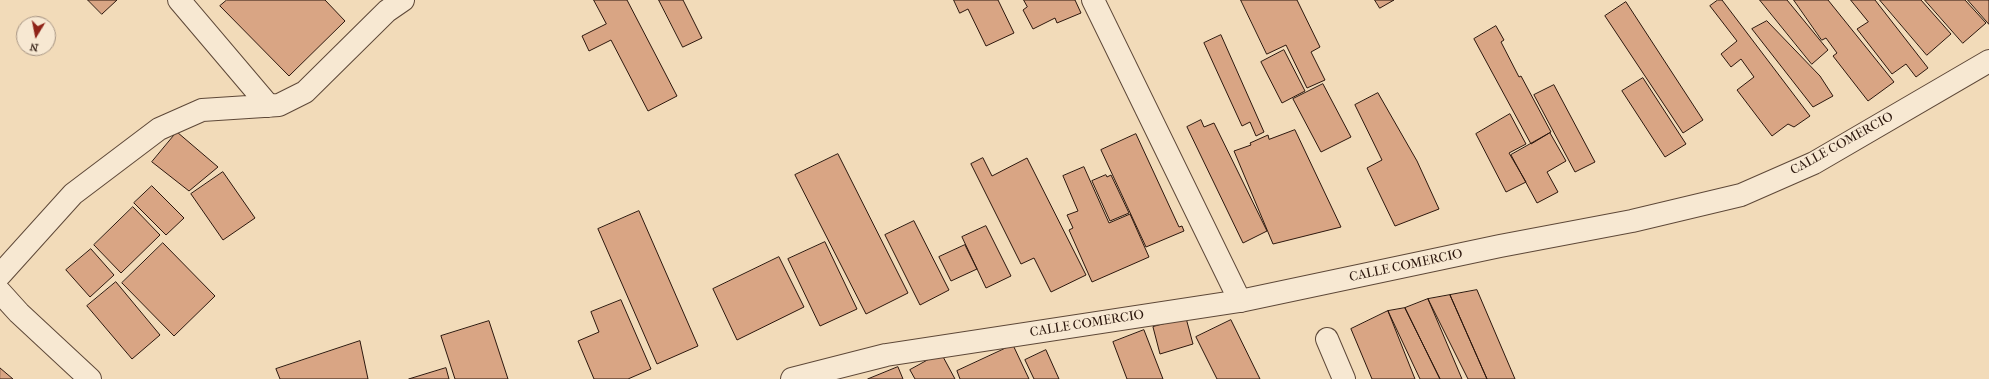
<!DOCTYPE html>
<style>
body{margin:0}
#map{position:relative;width:1989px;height:379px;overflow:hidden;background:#f2dbb9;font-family:"IM FELL French Canon",serif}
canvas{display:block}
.north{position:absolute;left:16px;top:16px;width:40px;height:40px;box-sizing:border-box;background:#f7e8d2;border:1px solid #a69483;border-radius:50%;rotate:190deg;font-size:11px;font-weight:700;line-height:16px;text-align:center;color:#2c170d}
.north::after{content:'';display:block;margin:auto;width:14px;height:18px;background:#8f2418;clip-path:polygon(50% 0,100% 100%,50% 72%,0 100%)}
</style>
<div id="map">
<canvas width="1989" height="379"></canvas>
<div class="north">N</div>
</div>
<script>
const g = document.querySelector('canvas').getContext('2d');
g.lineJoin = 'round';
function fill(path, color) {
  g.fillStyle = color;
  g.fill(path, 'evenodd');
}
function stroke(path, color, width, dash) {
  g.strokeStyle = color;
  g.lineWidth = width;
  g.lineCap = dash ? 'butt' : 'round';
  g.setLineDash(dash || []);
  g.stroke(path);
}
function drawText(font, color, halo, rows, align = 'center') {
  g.font = font + ' "IM FELL French Canon",serif';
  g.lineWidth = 3;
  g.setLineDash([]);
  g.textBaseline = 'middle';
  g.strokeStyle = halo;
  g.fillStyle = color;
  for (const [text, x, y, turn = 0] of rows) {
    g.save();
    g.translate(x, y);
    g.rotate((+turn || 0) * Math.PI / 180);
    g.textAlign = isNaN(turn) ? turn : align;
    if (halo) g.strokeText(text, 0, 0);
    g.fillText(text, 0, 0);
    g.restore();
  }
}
const building = new Path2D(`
 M88 0H117L102 14Z
 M227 0H325L345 21 289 76 220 6Z
 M594 0H627L677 96 648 111 611 40 589 51 582 36 606 24Z
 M659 0H683L702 38 683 47Z
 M954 0H998L1014 33 986 46 968 9 960 13Z
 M1024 0H1075L1081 13 1057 23 1055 18 1033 29 1023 10 1027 7Z
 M1241 0H1297L1320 47 1311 52 1325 80 1307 88 1286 45 1267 54Z
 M1375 0H1394L1380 8Z
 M1718 0H1722L1810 116 1794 127 1788 124 1772 136 1737 90 1754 77 1741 59 1731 67 1721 54 1737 41 1710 6Z
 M1760 0H1787L1828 50 1812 64Z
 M1794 0H1828L1894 82 1868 101 1833 56 1837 53 1826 38 1822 40Z
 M1851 0H1875L1928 68 1916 77 1906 64 1892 74 1857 29 1868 22Z
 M1880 0H1921L1951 34 1927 55Z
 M1925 0H1965L1986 23 1963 43Z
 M1968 0H1989V24Z
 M1626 2 1703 120 1683 133 1605 16Z
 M1767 21 1820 76 1833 96 1813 107 1752 29Z
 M1496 26 1504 40 1501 42 1519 77 1521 76 1551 132 1531 144 1474 39Z
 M1221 35 1264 132 1256 136 1250 122 1242 126 1204 43Z
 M1284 50 1305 91 1282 103 1261 62Z
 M1643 78 1686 144 1665 157 1622 91Z
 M1323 84 1351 137 1321 152 1293 99Z
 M1554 85 1595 162 1575 172 1534 95Z
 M1378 93 1417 161 1439 209 1395 226 1367 168 1382 160 1355 105Z
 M1510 114 1526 144 1509 153 1526 182 1506 192 1476 134Z
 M1201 120 1204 127 1214 123 1267 231 1243 243 1187 127Z
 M1295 130 1341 227 1273 244 1234 151 1251 145 1250 143 1268 135 1269 139Z
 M177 132 218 167 189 191 152 162Z
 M1550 133 1566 161 1547 172 1558 192 1537 203 1511 155Z
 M1136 134 1179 227 1182 226 1184 231 1146 247 1101 150Z
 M838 154 908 293 866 314 795 175Z
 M983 158 992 176 1027 158 1086 275 1051 292 1034 258 1021 264 971 164Z
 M1084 167 1109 223 1130 214 1149 257 1092 282 1069 230 1073 228 1067 215 1078 211 1063 176Z
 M223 172 255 218 223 240 191 194Z
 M1106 175 1107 177 1111 175 1129 213 1110 221 1092 181Z
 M152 186 184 218 166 235 134 203Z
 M133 207 160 235 121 273 94 245Z
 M639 211 698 346 657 364 598 229Z
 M914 221 949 290 920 305 885 235Z
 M986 226 1011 276 986 288 962 237Z
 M825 242 857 309 820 326 788 259Z
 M163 243 215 296 174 336 122 283Z
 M965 245 977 269 951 281 939 257Z
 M91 249 114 275 90 297 66 270Z
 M779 257 804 307 737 340 713 289Z
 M116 282 160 335 132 359 87 306Z
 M1477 290 1515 379H1487L1450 295Z
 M1450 295 1487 379H1468L1428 299Z
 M1428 299 1462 379H1440L1405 308Z
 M621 300 651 369 628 379H594L578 341 599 332 591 312Z
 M1405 308 1440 379H1420L1388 311Z
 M1388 311 1415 379H1372L1351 329Z
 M1186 318 1193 344 1160 354 1153 327Z
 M1231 320 1260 379H1217L1196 337Z
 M489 321 508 379H455L441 336Z
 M1144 330 1163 379H1127L1113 342Z
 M360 341 368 379H280L276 369Z
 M1013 345 1029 379H960L957 371Z
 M1046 350 1059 379H1034L1025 360Z
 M941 353 955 379H915L910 370Z
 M898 367 903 379H868Z
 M0 368 13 379H0Z
 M446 368 449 379H409Z`);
const minor = new Path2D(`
 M179 0 269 106
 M1093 0 1240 301
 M0 275 73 194 159 129 202 110 279 105 305 92 387 11 403 0
 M0 292 19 313 90 379
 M1327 339 1344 379`);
const tertiary = new Path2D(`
 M792 379 886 355 1240 301 1500 246 1632 221 1741 195 1814 163 1989 61`);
const streetNames = [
 ["CALLE COMERCIO",1842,144,-29],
 ["CALLE COMERCIO",1406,266,-12],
 ["CALLE COMERCIO",1087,324,-9]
];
fill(building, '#d9a584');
stroke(building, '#2c170d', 1);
stroke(minor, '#5e4838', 24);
stroke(tertiary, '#5e4838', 24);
stroke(minor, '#f7e8d2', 22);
stroke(tertiary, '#f7e8d2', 22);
drawText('13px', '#2c170d', '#f7e8d2', streetNames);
</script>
